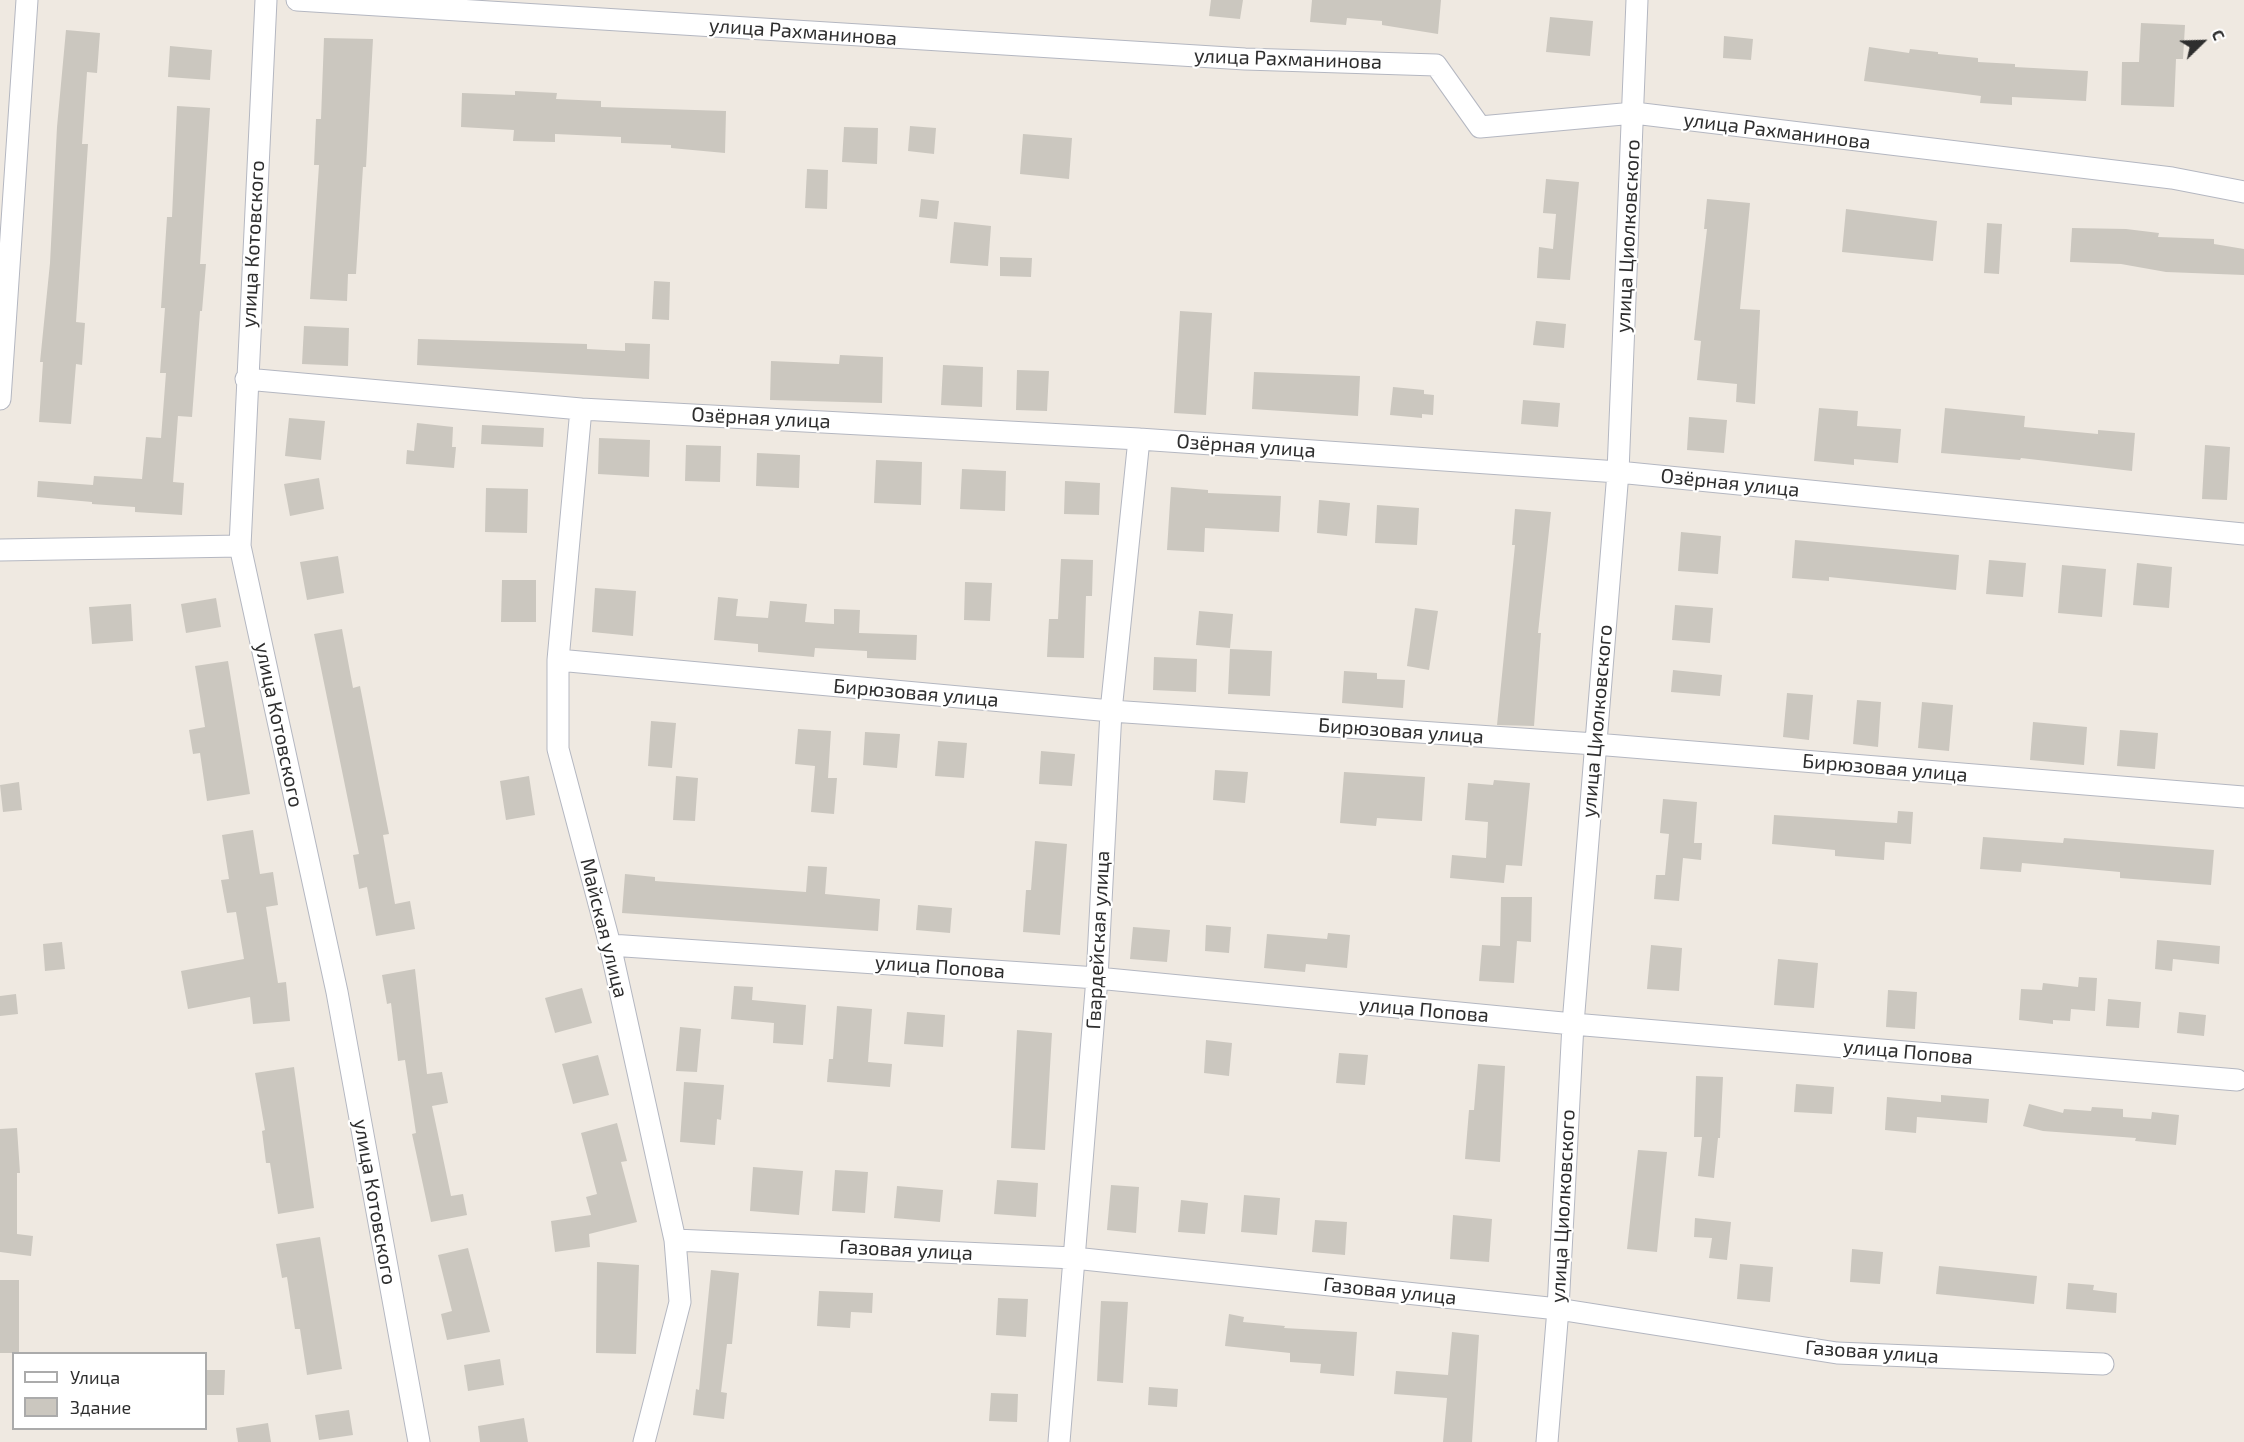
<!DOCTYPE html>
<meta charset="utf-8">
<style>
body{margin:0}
#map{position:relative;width:2244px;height:1442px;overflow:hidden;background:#efe9e1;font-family:"Exo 2",sans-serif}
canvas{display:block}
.legend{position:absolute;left:12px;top:1352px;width:195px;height:78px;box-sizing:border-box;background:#fff;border:2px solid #ababab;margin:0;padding:8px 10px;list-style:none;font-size:18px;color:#2e2e2e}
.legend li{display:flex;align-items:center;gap:12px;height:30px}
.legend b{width:30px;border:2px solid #ababab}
.north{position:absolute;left:2172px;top:12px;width:60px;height:60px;-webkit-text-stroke:4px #fff;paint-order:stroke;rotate:67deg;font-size:16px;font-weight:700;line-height:24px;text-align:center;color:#2e2e2e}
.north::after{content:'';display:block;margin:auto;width:21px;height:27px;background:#2e2e2e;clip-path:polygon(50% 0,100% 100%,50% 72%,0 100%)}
</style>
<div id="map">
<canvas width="2244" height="1442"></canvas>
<ul class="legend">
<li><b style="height:8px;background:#fff"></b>Улица</li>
<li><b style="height:16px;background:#cbc7bf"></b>Здание</li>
</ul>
<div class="north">С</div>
</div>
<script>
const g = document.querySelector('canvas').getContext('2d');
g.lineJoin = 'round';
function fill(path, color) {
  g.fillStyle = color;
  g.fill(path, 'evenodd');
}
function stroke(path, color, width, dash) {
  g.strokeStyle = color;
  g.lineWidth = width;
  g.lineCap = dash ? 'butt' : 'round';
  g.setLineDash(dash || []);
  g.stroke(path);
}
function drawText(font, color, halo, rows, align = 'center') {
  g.font = font + ' "Exo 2",sans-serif';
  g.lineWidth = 4.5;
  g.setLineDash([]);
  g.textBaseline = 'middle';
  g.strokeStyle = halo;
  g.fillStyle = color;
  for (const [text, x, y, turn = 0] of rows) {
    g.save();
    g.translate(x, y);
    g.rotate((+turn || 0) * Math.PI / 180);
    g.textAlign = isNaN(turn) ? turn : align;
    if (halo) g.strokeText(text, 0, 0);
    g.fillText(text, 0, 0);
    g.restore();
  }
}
const building = new Path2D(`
 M1211 0H1243L1240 19 1209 16Z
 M1312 0H1441L1438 34 1382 25V21L1347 18 1346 25 1310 22Z
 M1550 17 1593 21 1590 56 1546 52Z
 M2141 23 2185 25 2183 59H2176L2174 107 2121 105 2122 62H2139Z
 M66 30 100 33 97 73 87 72 82 144H88L76 322 85 323 82 365 76 364 71 424 39 422 43 362H40L50 263 57 127Z
 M1724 36 1753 39 1751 60 1723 58Z
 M324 38 373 39 366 167H363L356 274H348L347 301 310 299 319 165H314L316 119H321Z
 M170 46 212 50 210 80 168 77Z
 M1869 47 1909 53 1910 49 1938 52V54L1978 58V62L2015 64V67L2088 71 2086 101 2012 97V105L1980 103 1981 96 1864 81Z
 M515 91 557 93 556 99 601 101V107L726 111 725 153 671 148V145L621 143V137L555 134V142L513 141 514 130 461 127 462 93 515 95Z
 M177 106 210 108 200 264H206L202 311H200L192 417 178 416 173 482 184 483 182 515 135 512V507L92 504V502L37 497 38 481 93 485 94 476 142 479 146 437 161 438 166 373H160L165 308H161L167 217H172Z
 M910 126 936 128 934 154 908 151Z
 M844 127 878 128 877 164 842 162Z
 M1023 134 1072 138 1069 179 1020 174Z
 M807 169 828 170 827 209 805 208Z
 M1546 179 1579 182 1570 280 1537 278 1539 247 1553 249 1556 214 1543 213Z
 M921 199 939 201 937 219 919 217Z
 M1707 199 1750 203 1740 309 1760 310 1755 404 1736 402 1737 384 1697 380 1701 341 1694 340 1707 229H1704Z
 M1846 209 1937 221 1933 261 1842 252Z
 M954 222 991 226 988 266 950 263Z
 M1987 223 2002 224 1999 274 1984 273Z
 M2072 228 2126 229 2159 233 2158 237 2214 239V244L2244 249V275L2166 272 2121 264 2070 262Z
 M1000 257 1032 258 1031 277 1000 276Z
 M654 281 670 282 669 320 652 319Z
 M1180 311 1212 313 1206 415 1174 413Z
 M1536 321 1566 324 1564 348 1533 345Z
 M304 326 349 328 348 366 302 364Z
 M418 339 587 344V349L625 351V343L650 344 649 379 417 365Z
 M840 355 883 357 882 403 770 400 771 361 839 364Z
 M943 365 983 367 982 407 941 405Z
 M1017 370 1049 371 1047 411 1016 410Z
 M1254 372 1360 376 1358 416 1252 409Z
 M1393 387 1424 390V394L1434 395 1433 415 1422 414V418L1390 415Z
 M1523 400 1560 403 1558 427 1521 424Z
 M1819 408 1858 411 1857 426 1901 429 1898 463 1854 459V465L1814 461Z
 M1945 408 2025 416 2024 427 2098 434V430L2135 433 2132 471 2021 458 2020 460 1941 453Z
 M1689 417 1727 420 1724 453 1687 450Z
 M289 418 325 421 321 460 285 456Z
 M417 423 453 427 452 447H456L454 468 406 464 407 450 414 451Z
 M482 425 544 428 543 447 481 444Z
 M599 438 650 440 649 477 598 474Z
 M686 445 721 446 720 482 685 481Z
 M2205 445 2230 447 2227 500 2202 499Z
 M757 453 800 455 799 488 756 486Z
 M876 460 922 462 921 505 874 503Z
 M962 469 1006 471 1005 511 960 509Z
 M319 478 324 509 290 516 284 484Z
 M1065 481 1100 483 1099 515 1064 514Z
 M1171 487 1208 490V493L1281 496 1279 532 1205 528 1204 552 1167 550Z
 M486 488 528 489 527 533 485 532Z
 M1319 500 1350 503 1347 536 1317 533Z
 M1377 505 1419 508 1417 545 1375 543Z
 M1515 509 1551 512 1538 633H1541L1534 726 1497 725 1515 545H1512Z
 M1681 532 1721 536 1718 574 1678 571Z
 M1795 540 1959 555 1956 590 1829 577V581L1792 578Z
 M338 556 344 593 307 600 300 562Z
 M1061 559 1093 560 1092 596H1086L1084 658 1047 657 1049 619H1058Z
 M1989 560 2026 563 2023 597 1986 594Z
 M2137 563 2172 567 2169 608 2133 605Z
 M2062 565 2106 569 2102 617 2058 613Z
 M502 580H536V622H501Z
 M965 582 992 583 990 621 964 620Z
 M595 588 636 591 633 636 592 632Z
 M718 597 738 599 736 616 768 618 770 601 807 604 805 622 834 624V609L860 610 859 633 917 635 916 660 867 658V651L815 648 814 657 758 652V644L714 640Z
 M216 598 221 627 186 633 181 604Z
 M131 604 133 641 92 644 89 607Z
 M1675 605 1713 608 1710 643 1672 640Z
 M1415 608 1438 611 1429 670 1407 666Z
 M1199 611 1233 614 1230 648 1196 645Z
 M342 629 353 688 360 686 379 784 389 834 383 835 395 904 410 901 415 929 376 936 367 887 359 889 353 855 359 854 314 634Z
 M1230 649 1272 651 1270 696 1228 694Z
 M1154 657 1197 659 1196 692 1153 690Z
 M228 661 250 794 207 801 200 753 193 754 189 730 205 727 195 666Z
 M1673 670 1722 675 1720 696 1671 692Z
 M1344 671 1377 673V679L1405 680 1403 708 1342 703Z
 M1787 693 1813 695 1809 740 1783 737Z
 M1857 700 1881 702 1878 747 1853 744Z
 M1922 702 1953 705 1949 751 1918 748Z
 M651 721 676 723 672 768 648 766Z
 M2033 722 2087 727 2084 765 2030 760Z
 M798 729 831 731 828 778H837L834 814 811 812 815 766 795 764Z
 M2120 730 2158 733 2155 769 2117 766Z
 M865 732 900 734 897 768 863 765Z
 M938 741 967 743 964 778 935 776Z
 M1041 751 1075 754 1072 786 1039 784Z
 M1215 770 1248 772 1245 803 1213 800Z
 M1344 772 1425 777 1422 821 1377 818 1376 826 1340 823Z
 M529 776 535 815 506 820 500 781Z
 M676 776 698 778 695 821 673 820Z
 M1494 780 1530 783 1522 866 1506 865 1504 883 1450 878 1452 855 1486 858 1488 822 1465 820 1468 783 1493 785Z
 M19 782 22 810 3 812 0 785Z
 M1663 799 1697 802 1694 843H1702L1701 860 1683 858 1679 901 1654 899 1656 875H1665L1669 834 1660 833Z
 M1898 811 1913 812 1911 844 1885 842 1884 860 1835 856V850L1772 844 1774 815 1897 823Z
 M253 830 260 874 273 872 278 905 266 907 278 983 286 982 290 1021 253 1024 250 997 188 1009 181 971 244 959 236 912 227 913 221 880 229 879 222 835Z
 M1983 837 2063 843 2064 838 2214 850 2211 885 2120 878V872L2022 863 2021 872 1980 869Z
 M1035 841 1067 844 1060 935 1023 932 1026 890H1031Z
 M808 866 827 867 825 894 880 899 878 931 622 913 625 874 655 877V881L806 892Z
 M1501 897H1532L1531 942 1517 941 1514 983 1479 981 1482 945 1500 946Z
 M918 905 952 908 950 933 916 930Z
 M1206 925 1231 927 1229 953 1205 951Z
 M1133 927 1170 930 1167 962 1130 959Z
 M1328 933 1350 935 1347 968 1306 964 1305 972 1264 968 1267 934 1327 939Z
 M2157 940 2220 946 2219 964 2173 959 2172 971 2155 969Z
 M62 942 65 969 45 971 43 944Z
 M1651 945 1682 948 1679 991 1647 989Z
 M1778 959 1818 963 1814 1008 1774 1005Z
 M415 969 427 1074 442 1072 448 1103 432 1106 451 1196 463 1194 467 1215 431 1222 412 1134 416 1133 405 1060 398 1061 391 1003 387 1004 382 975Z
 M2079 977 2097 978 2095 1011 2071 1009 2070 1021 2053 1020V1024L2019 1020 2021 989 2042 990 2043 983 2078 987Z
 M734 986 753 987 752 1000 806 1005 803 1045 773 1043 774 1023 731 1019Z
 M582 988 592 1023 555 1033 545 998Z
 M1888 990 1917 992 1915 1029 1886 1027Z
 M16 994 18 1014 0 1016V996Z
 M2108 999 2141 1002 2139 1028 2106 1026Z
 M837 1006 872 1009 868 1062 892 1064 890 1087 827 1082 829 1059H833Z
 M907 1012 945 1015 943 1047 904 1044Z
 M2179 1012 2206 1015 2204 1036 2177 1033Z
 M680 1027 701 1029 697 1072 676 1071Z
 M1017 1030 1052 1033 1045 1150 1011 1148Z
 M1206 1040 1232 1043 1229 1076 1204 1073Z
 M1339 1053 1368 1055 1365 1085 1336 1083Z
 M598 1055 609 1095 573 1104 562 1064Z
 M1478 1064 1505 1066 1500 1162 1465 1159 1469 1110H1474Z
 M294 1067 314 1208 278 1214 270 1163H266L262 1131 265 1130 255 1073Z
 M1696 1076 1723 1077 1720 1138H1718L1714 1178 1698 1176 1702 1137H1694Z
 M684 1082 724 1085 721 1120 717 1119 715 1145 680 1142Z
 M1796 1084 1834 1087 1832 1114 1794 1112Z
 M1941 1095 1989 1099 1987 1123 1917 1117 1916 1133 1885 1130 1887 1097 1941 1102Z
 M2029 1104 2063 1113 2064 1109 2091 1111 2092 1107 2123 1109V1117L2151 1119 2152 1112 2179 1115 2176 1145 2135 1141 2136 1138 2043 1131 2023 1126Z
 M617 1123 627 1161 621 1162 637 1222 589 1234 590 1247 555 1252 551 1221 591 1215 586 1197 597 1194 581 1133Z
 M17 1128 20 1173H17V1234L33 1236 31 1256 0 1252V1129Z
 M1638 1150 1667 1152 1657 1252 1627 1249Z
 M753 1167 803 1171 799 1215 750 1211Z
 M835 1170 868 1172 865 1213 832 1211Z
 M997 1180 1038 1183 1036 1217 994 1214Z
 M1111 1185 1139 1187 1136 1233 1107 1230Z
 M897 1186 943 1190 940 1222 894 1218Z
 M1244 1195 1280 1198 1277 1235 1241 1232Z
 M1181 1200 1208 1203 1205 1234 1178 1232Z
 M1453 1215 1492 1219 1489 1262 1450 1259Z
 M1695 1218 1731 1222 1727 1260 1709 1258 1712 1238 1694 1237Z
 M1315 1220 1347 1222 1345 1255 1312 1252Z
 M320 1237 342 1369 307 1375 300 1329H295L287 1277 282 1278 276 1244Z
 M468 1248 490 1332 447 1340 441 1314 452 1311 438 1255Z
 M1852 1249 1883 1252 1880 1284 1850 1282Z
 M597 1262 639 1265 636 1354 596 1353Z
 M1740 1264 1773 1267 1770 1302 1737 1299Z
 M1939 1266 2037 1276 2034 1304 1936 1294Z
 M711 1270 739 1273 732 1344H727L721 1392 727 1393 724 1419 693 1415 696 1389 699 1390Z
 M0 1280H19V1353H0Z
 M2068 1283 2094 1285 2093 1290 2117 1293 2116 1313 2066 1309Z
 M819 1291 873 1293 872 1313 851 1312 850 1328 817 1326Z
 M998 1298 1028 1299 1026 1337 996 1335Z
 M1101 1301 1128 1302 1123 1383 1097 1381Z
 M1229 1314 1244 1317 1243 1322 1285 1326 1284 1328 1357 1332 1354 1376 1320 1373 1321 1364 1290 1362V1353L1225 1346Z
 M1452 1332 1479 1335 1472 1442H1443L1447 1398 1394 1394 1396 1371 1448 1375Z
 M500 1359 504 1385 468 1391 464 1365Z
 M206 1370H225L224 1395H206Z
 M1149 1387 1178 1389 1177 1407 1148 1405Z
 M991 1393 1018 1394 1017 1422 989 1421Z
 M349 1410 353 1435 319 1440 315 1415Z
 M524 1418 528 1442H480L478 1426Z
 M268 1423 271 1442H238L236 1428Z`);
const minor = new Path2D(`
 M266 0 240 546 337 992 419 1442
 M297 0 1245 59 1436 65 1480 127 1634 113 2172 178 2244 192
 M246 379 581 409 1139 439 1618 472 2244 534
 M0 399 27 0
 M581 409 558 660V749L610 945 675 1240 680 1302 644 1442
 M0 550 240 546
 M558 660 1111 711 1595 744 2244 797
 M610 945 1097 978 1573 1024 2237 1080
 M675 1240 1074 1258 1558 1309 1837 1353 2103 1364
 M1059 1442 1097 978 1111 711 1139 439
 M1547 1442 1558 1309 1573 1024 1618 472 1637 0`);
const streetNames = [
 ["улица Рахманинова",803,32,4],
 ["улица Рахманинова",1288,59,2],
 ["улица Рахманинова",1777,131,7],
 ["улица Циолковского",1628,236,-87],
 ["улица Котовского",253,244,-87],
 ["Озёрная улица",761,418,3],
 ["Озёрная улица",1246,446,4],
 ["Озёрная улица",1730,483,6],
 ["Бирюзовая улица",916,693,5],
 ["улица Циолковского",1597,721,-85],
 ["улица Котовского",279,725,78],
 ["Бирюзовая улица",1401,731,4],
 ["Бирюзовая улица",1885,768,5],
 ["Майская улица",604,928,76],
 ["Гвардейская улица",1098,940,-87],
 ["улица Попова",940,967,4],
 ["улица Попова",1424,1010,5],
 ["улица Попова",1908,1052,5],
 ["улица Котовского",375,1202,80],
 ["улица Циолковского",1563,1206,-87],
 ["Газовая улица",906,1250,3],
 ["Газовая улица",1390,1291,6],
 ["Газовая улица",1872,1352,4]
];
fill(building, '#cbc7bf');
stroke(minor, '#b4b7c1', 23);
stroke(minor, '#fff', 21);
drawText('20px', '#2e2e2e', '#fff', streetNames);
</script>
